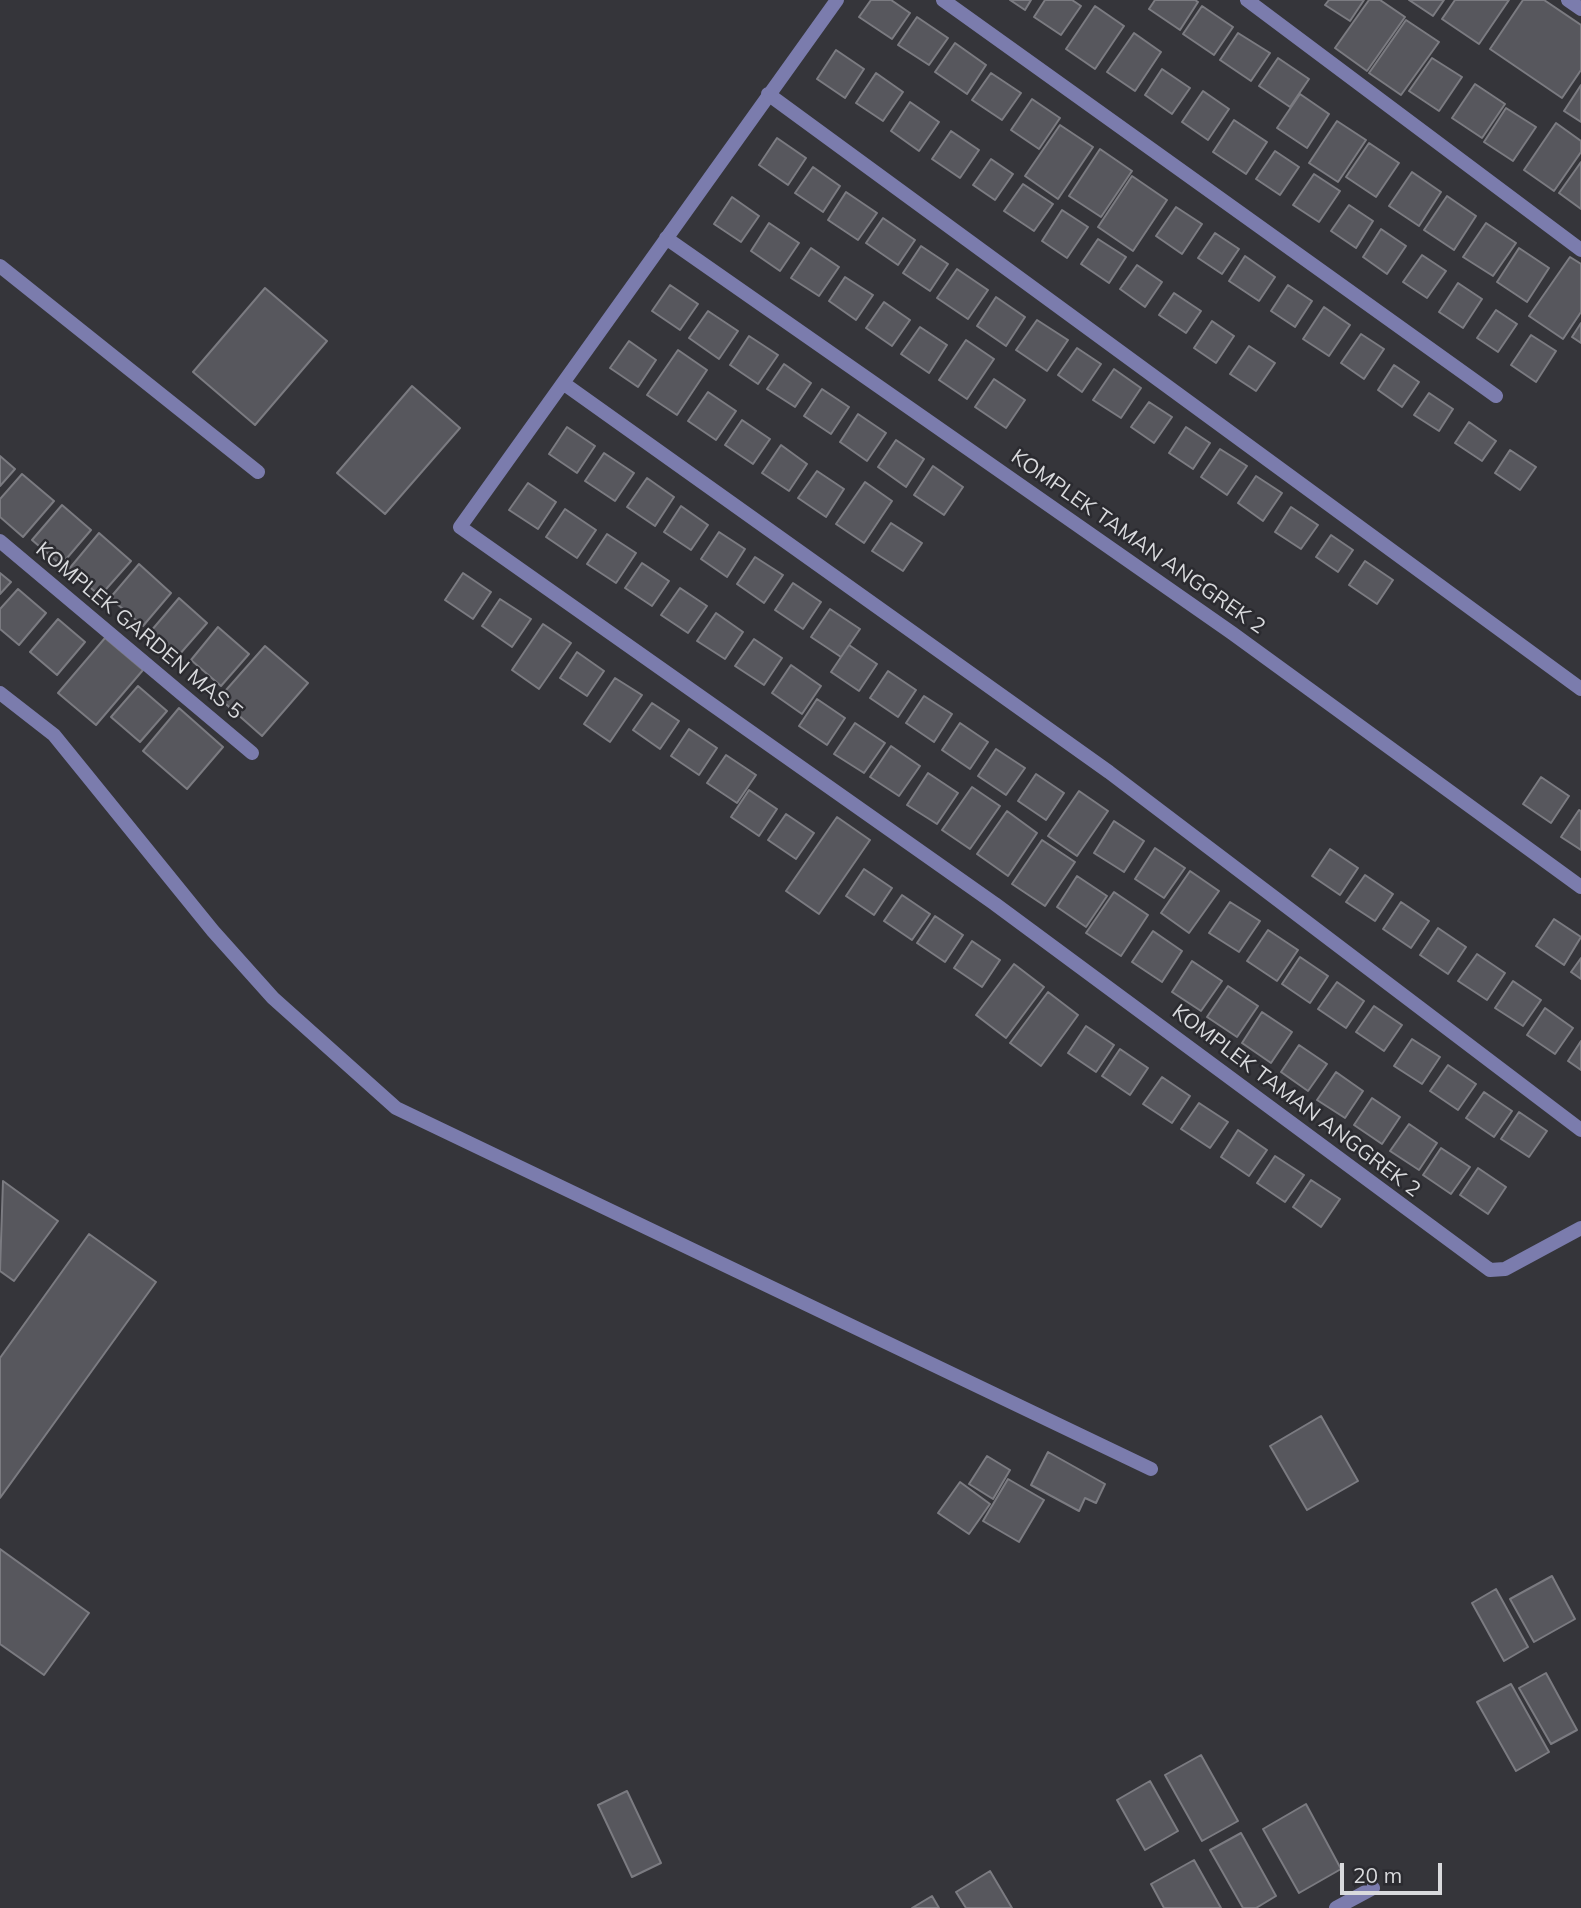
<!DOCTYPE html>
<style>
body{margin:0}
#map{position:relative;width:1581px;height:1908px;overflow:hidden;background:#35353a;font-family:Mulish,sans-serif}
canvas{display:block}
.scale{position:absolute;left:1340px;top:1863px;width:102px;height:32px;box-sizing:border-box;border:4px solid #d9dadd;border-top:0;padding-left:9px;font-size:21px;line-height:24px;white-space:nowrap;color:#d9dadd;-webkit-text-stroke:5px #2b2b30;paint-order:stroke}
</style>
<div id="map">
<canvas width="1581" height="1908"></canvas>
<div class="scale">20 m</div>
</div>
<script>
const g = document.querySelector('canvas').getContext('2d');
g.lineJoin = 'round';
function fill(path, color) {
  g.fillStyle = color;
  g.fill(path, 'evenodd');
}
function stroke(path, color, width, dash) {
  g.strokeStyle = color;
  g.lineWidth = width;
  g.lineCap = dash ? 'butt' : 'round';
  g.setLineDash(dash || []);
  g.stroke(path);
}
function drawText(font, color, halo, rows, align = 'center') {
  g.font = font + ' Mulish,sans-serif';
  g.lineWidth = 5;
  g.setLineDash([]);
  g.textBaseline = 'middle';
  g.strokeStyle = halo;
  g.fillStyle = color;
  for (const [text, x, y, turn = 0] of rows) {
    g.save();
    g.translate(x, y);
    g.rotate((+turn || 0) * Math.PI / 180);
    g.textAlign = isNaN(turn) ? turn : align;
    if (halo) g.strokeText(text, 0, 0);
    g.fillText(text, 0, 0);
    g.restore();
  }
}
const building = new Path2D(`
 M871 0H891L910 13 892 39 859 17Z
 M1010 0H1031L1025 10Z
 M1045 0H1072L1081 6 1061 35 1034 17Z
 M1155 0H1195L1198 2 1180 30 1149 9Z
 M1329 0H1364L1350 21 1325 5Z
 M1369 0H1380L1405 17 1367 71 1335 48Z
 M1409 0H1444L1433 16Z
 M1455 0H1509L1479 44 1442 19Z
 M1523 0H1544L1581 25V70L1562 98 1490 49Z
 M1095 6 1124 26 1095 69 1066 49Z
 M1202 6 1233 27 1214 55 1183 34Z
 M917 17 948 38 929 65 898 45Z
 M1406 20 1439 42 1401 95 1369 73Z
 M1134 33 1161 52 1135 91 1107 72Z
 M1238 33 1270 53 1251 81 1220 60Z
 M955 43 986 65 967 94 935 72Z
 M836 50 864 69 845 98 817 79Z
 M1278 58 1309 79 1290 107 1259 86Z
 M1432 58 1462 77 1439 111 1409 91Z
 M1162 69 1190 88 1172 114 1145 95Z
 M876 73 903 92 883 121 856 103Z
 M991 73 1021 93 1002 120 972 100Z
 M1475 84 1505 104 1482 138 1452 118Z
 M1581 85V122L1564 111Z
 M1203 91 1229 109 1208 140 1182 122Z
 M1300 94 1329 114 1307 148 1277 128Z
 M1032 99 1060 118 1039 149 1011 130Z
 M910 102 939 122 919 151 891 131Z
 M1506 108 1536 127 1513 161 1484 142Z
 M1234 120 1267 142 1246 174 1213 152Z
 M1337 121 1366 140 1338 182 1309 163Z
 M1556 123 1581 141V152L1554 191 1524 170Z
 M1060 125 1093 147 1058 199 1025 176Z
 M951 131 979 150 960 178 932 159Z
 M777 138 806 158 788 185 759 165Z
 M1369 143 1399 163 1376 197 1346 177Z
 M1100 149 1132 171 1101 217 1069 196Z
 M1275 151 1299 167 1280 195 1256 179Z
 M991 159 1013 174 995 200 973 185Z
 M1581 162V209L1559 193Z
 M813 167 840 186 823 212 795 193Z
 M1412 172 1441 192 1419 226 1389 206Z
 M1314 174 1340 191 1319 222 1293 205Z
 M1132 176 1167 200 1133 251 1098 227Z
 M1023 184 1053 204 1034 231 1004 211Z
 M846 192 877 213 858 240 828 220Z
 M1447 196 1476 216 1454 250 1424 230Z
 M732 197 759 216 741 242 714 224Z
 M1349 205 1373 221 1356 248 1331 231Z
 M1176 207 1202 224 1182 254 1156 236Z
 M1062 210 1088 227 1067 258 1042 241Z
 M883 218 915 240 898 265 866 243Z
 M769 223 799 243 780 271 751 251Z
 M1486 223 1516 243 1493 276 1463 257Z
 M1381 229 1406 246 1387 274 1363 257Z
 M1215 233 1239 249 1222 274 1198 258Z
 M1098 239 1126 257 1109 283 1081 264Z
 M921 246 948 264 930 291 903 273Z
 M811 248 839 267 819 296 791 278Z
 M1519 248 1549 268 1527 302 1497 282Z
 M1422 255 1446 271 1427 298 1403 282Z
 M1245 256 1275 277 1259 301 1229 281Z
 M1570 257 1581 264V312L1563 339 1529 316Z
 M1137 265 1162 282 1145 307 1120 289Z
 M957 269 988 290 968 319 937 298Z
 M845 277 873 295 856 320 829 301Z
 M1458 283 1482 299 1463 328 1439 312Z
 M670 285 698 304 680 330 652 311Z
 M1288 285 1312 301 1295 327 1271 311Z
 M265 288 327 341 255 425 193 372Z
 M1174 293 1201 311 1186 333 1159 315Z
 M996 297 1025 317 1006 346 977 326Z
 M884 302 910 320 892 346 866 328Z
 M1324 307 1350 325 1329 356 1303 339Z
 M1496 310 1517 324 1498 352 1477 338Z
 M708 311 738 331 719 359 689 338Z
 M1037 320 1068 340 1047 371 1016 350Z
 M1212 321 1234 336 1216 363 1194 348Z
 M1581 323V343L1572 337Z
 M920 327 947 345 929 373 901 354Z
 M1361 334 1384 349 1364 379 1341 363Z
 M1531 335 1556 351 1536 382 1511 365Z
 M749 336 778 355 758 384 730 365Z
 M966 340 994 359 967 399 939 380Z
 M629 341 656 360 638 387 610 368Z
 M1249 346 1275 363 1256 391 1230 374Z
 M1077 348 1101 364 1082 392 1058 375Z
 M678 350 707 370 677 415 647 395Z
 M784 364 811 383 795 407 767 389Z
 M1394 365 1419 382 1402 407 1378 390Z
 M1114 369 1141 388 1121 418 1093 400Z
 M994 379 1025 400 1006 428 975 407Z
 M412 386 460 428 385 514 337 473Z
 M822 389 849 407 831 434 804 416Z
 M708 392 736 411 716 440 688 421Z
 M1429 393 1453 409 1439 431 1414 415Z
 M1149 402 1172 417 1154 443 1131 427Z
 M858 414 886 433 867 461 840 442Z
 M742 420 770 439 753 464 725 445Z
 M1469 422 1496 441 1482 461 1455 443Z
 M567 427 595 446 577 473 549 454Z
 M1186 427 1210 443 1193 469 1169 453Z
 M896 440 924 459 906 487 878 467Z
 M781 445 807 464 789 491 762 473Z
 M1220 449 1247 466 1227 495 1201 477Z
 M1510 450 1536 467 1520 490 1495 473Z
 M604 453 634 473 615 501 585 481Z
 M0 456 15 469 0 486Z
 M933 466 963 487 944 515 914 495Z
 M817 471 844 489 826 517 798 498Z
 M22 474 54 501 23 537 0 517V499Z
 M1256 476 1282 493 1263 521 1238 503Z
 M647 478 674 497 655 526 627 507Z
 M865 482 892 501 864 543 836 524Z
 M528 483 556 502 538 529 509 510Z
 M62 505 91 530 61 565 32 540Z
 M681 506 708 525 691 550 664 532Z
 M1291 507 1318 525 1301 549 1275 532Z
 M565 509 596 530 577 558 546 537Z
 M891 523 922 543 903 571 872 551Z
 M719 532 745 549 727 577 701 559Z
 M99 533 131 561 100 596 69 569Z
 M607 534 636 553 616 583 587 564Z
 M1331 535 1353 550 1338 572 1316 557Z
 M755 557 783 575 764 603 737 584Z
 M1365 561 1393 580 1377 604 1349 585Z
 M642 563 669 581 652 606 625 588Z
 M139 564 171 593 143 626 110 598Z
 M0 573 11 582 0 594Z
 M463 573 491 592 473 619 445 600Z
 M793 583 821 602 803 629 775 610Z
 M680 588 707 606 688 633 661 615Z
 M18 589 46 613 19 645 0 629V609Z
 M179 598 207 623 179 655 151 631Z
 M500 599 531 619 512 647 482 626Z
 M830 609 860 629 841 657 811 637Z
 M716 613 743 632 725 659 697 641Z
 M58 619 85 642 57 675 30 652Z
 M543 624 571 643 539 689 512 670Z
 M218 627 249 654 221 686 191 660Z
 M105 638 143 670 96 725 58 693Z
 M754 639 782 658 764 685 735 666Z
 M849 645 877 664 859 691 831 672Z
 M265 646 308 683 262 736 219 698Z
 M577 652 604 671 587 696 560 678Z
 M791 665 821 686 802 714 772 693Z
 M888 671 916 690 898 717 870 698Z
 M615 678 642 695 610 742 584 724Z
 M138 686 167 711 140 742 111 717Z
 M924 696 952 714 934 742 906 723Z
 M817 699 845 718 827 745 799 726Z
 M652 703 679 721 660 749 633 730Z
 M179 708 223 747 187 789 143 751Z
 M855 723 885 743 864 773 834 754Z
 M960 723 988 742 970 769 942 750Z
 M689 729 717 748 699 775 671 756Z
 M891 746 920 766 899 796 870 777Z
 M996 749 1025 768 1006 795 978 776Z
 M726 755 756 775 737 803 707 783Z
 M928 773 958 793 937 824 907 805Z
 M1036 774 1064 793 1046 820 1018 801Z
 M1541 777 1569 796 1551 823 1523 804Z
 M972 787 1000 806 970 849 942 830Z
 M749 790 777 809 759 836 731 817Z
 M1079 791 1108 811 1077 856 1048 836Z
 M1579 810 1581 811V850L1561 837Z
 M1007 811 1037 833 1008 876 977 854Z
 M786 814 814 833 796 859 768 840Z
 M837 817 870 840 819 914 786 891Z
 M1114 821 1144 841 1124 872 1094 853Z
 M1042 840 1075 862 1045 906 1012 884Z
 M1155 848 1185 868 1164 898 1135 879Z
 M1330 849 1358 868 1340 895 1312 876Z
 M864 869 892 888 874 915 846 896Z
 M1190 871 1219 891 1189 933 1161 913Z
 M1365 875 1393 894 1375 921 1346 902Z
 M1077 876 1107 896 1086 927 1057 907Z
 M1114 892 1148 915 1121 956 1086 933Z
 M902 895 930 914 912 940 884 921Z
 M1230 902 1260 921 1239 952 1209 933Z
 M1401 902 1429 921 1411 948 1383 929Z
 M935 916 963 935 945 962 917 943Z
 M1554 919 1581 937 1564 965 1536 946Z
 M1438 928 1466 947 1448 974 1420 955Z
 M1268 930 1298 950 1277 981 1247 961Z
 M1153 931 1182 951 1162 982 1132 962Z
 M972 941 1000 960 982 987 954 968Z
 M1477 954 1505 973 1487 1000 1458 981Z
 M1300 957 1328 976 1310 1003 1282 984Z
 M1581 958V979L1571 972Z
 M1192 961 1222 981 1201 1011 1172 992Z
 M1014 964 1044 987 1006 1038 976 1015Z
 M1513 981 1541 1000 1523 1026 1495 1008Z
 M1337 982 1364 1001 1346 1028 1318 1009Z
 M1228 986 1258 1006 1237 1037 1207 1017Z
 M1048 992 1078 1015 1041 1066 1010 1043Z
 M1374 1006 1402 1025 1384 1051 1356 1032Z
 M1545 1008 1573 1028 1555 1054 1527 1035Z
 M1262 1012 1292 1032 1271 1063 1242 1043Z
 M1086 1026 1114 1045 1096 1072 1068 1053Z
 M1412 1039 1440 1057 1422 1084 1394 1066Z
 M1581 1041V1070L1568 1061Z
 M1299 1045 1327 1064 1308 1091 1281 1072Z
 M1120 1049 1148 1068 1130 1095 1102 1076Z
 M1448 1065 1476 1084 1458 1110 1430 1091Z
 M1336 1072 1363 1091 1345 1118 1317 1100Z
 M1162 1077 1190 1096 1172 1123 1143 1104Z
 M1484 1092 1512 1111 1494 1137 1466 1118Z
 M1372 1098 1400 1117 1382 1144 1354 1125Z
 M1199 1103 1228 1122 1210 1148 1181 1129Z
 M1519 1112 1547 1131 1529 1157 1501 1139Z
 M1409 1124 1437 1143 1419 1170 1390 1151Z
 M1238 1130 1267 1150 1249 1176 1221 1157Z
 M1441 1148 1470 1167 1451 1194 1423 1175Z
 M1275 1156 1304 1175 1285 1202 1257 1183Z
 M1478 1168 1506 1187 1488 1214 1460 1195Z
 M1311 1180 1340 1199 1321 1227 1293 1207Z
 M3 1181 58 1221 14 1281 0 1271Z
 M89 1234 156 1282 0 1498V1358Z
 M1321 1416 1358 1481 1307 1510 1270 1446Z
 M1048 1452 1105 1484 1096 1503 1085 1498 1079 1511 1031 1485Z
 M987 1456 1010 1470 993 1499 969 1484Z
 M1008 1479 1044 1500 1019 1542 983 1521Z
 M960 1482 990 1504 969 1534 938 1513Z
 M0 1549 89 1613 44 1675 0 1644Z
 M1552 1576 1575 1619 1534 1642 1510 1599Z
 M1496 1589 1528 1647 1504 1661 1472 1603Z
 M1546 1673 1577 1730 1551 1744 1519 1688Z
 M1511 1684 1549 1752 1516 1771 1477 1702Z
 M1201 1755 1238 1821 1202 1841 1165 1775Z
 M1150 1781 1178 1831 1145 1850 1117 1800Z
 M627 1791 661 1863 632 1877 598 1805Z
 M1306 1804 1341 1869 1299 1893 1263 1829Z
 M1241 1833 1276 1896 1256 1908H1243L1210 1850Z
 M1194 1860 1221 1908H1164L1151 1884Z
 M990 1871 1012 1908H966L956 1892Z
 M932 1896 939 1908H912Z`);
const lane = new Path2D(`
 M0 266 258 472`);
const street = new Path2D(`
 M837 0 460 527 995 904 1490 1270 1505 1269 1581 1228
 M943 0 1496 396
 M1247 0 1581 250
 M1568 0 1581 9
 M768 94 1581 689
 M666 238 1232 633 1581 887
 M563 383 1109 772 1581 1130
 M0 541 252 753
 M0 693 54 735 213 931 273 998 396 1108 1151 1469
 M1336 1908 1373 1888`);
const streetNames = [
 ["KOMPLEK TAMAN ANGGREK 2",1138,542,35],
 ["KOMPLEK GARDEN MAS 5",139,631,40],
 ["KOMPLEK TAMAN ANGGREK 2",1296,1101,37]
];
fill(building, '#57575d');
stroke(building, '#7b7b81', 2);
stroke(lane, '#7b7cad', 14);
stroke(street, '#7b7cad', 14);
drawText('21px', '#d9dadd', '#2b2b30', streetNames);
</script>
